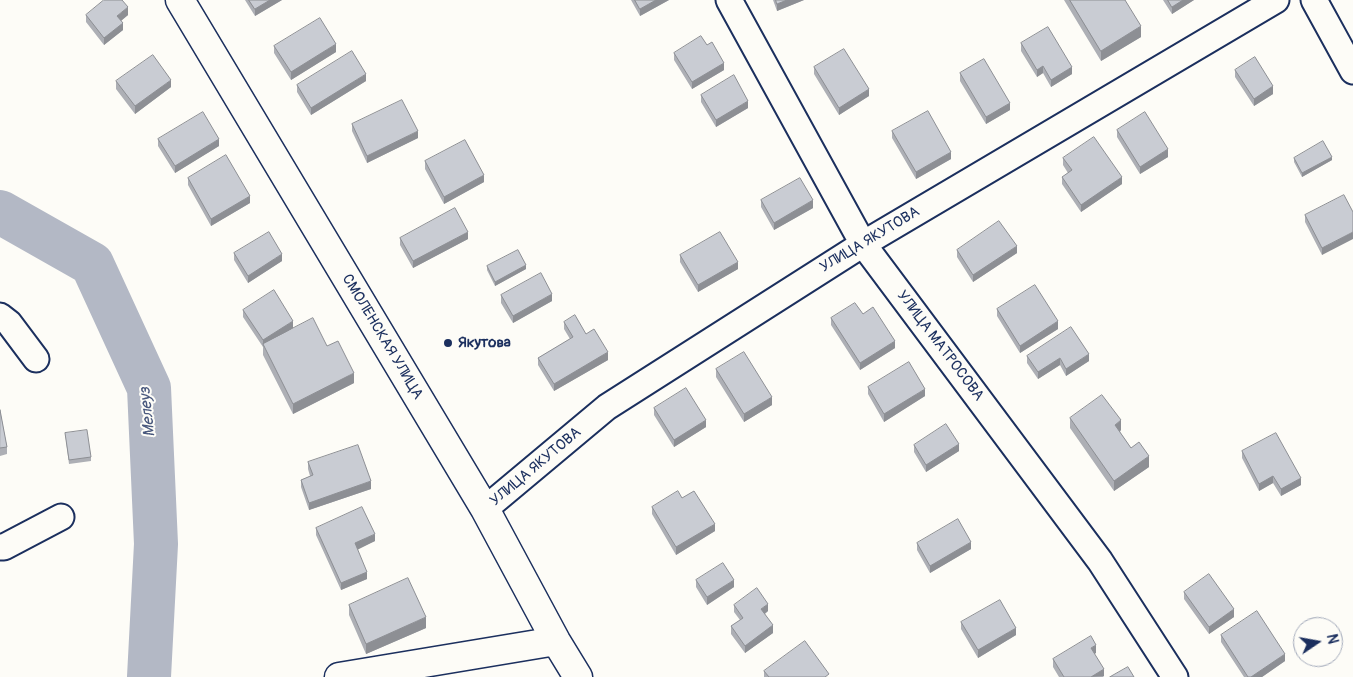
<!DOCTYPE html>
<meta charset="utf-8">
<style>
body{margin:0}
#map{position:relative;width:1353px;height:677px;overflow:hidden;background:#fdfcf7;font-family:Pangolin,sans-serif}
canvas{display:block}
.north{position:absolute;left:1293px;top:617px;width:50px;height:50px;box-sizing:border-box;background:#fdfcf7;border:1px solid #a3aaba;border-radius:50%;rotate:78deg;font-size:14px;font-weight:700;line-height:20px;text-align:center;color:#1b2f5e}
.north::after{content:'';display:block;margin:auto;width:18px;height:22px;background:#1b2f5e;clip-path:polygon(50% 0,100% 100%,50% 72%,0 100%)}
</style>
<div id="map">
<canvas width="1353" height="677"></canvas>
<div class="north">N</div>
</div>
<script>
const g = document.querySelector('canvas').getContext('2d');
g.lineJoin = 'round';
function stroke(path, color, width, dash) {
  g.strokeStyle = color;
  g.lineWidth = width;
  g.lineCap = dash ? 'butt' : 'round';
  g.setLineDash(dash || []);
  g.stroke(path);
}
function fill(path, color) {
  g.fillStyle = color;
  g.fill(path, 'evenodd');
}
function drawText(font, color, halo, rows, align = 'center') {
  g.font = font + ' Pangolin,sans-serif';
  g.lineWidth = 4;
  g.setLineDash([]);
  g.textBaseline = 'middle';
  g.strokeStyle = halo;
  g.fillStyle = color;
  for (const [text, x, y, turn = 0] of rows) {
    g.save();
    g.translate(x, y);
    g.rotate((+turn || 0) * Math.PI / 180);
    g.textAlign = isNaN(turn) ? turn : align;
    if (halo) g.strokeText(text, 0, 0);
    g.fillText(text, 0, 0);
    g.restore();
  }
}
const river = new Path2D(`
 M0 212 92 264 149 388 156 544 149 677`);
const minor = new Path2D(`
 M729 0 863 244 1100 561 1175 677
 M1314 0 1353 71
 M0 316 9 323 36 359
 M485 509 607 407 863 244 1276 0
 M0 547H4L61 517`);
const secondary = new Path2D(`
 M180 0 485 509 556 641 578 677
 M339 677 556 641`);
const wall = new Path2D(`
 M245 0H282L255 16Z
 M631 0H669L640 16Z
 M773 0H804L777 11Z
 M1064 0H1125L1141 37 1101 61Z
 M1163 0H1194L1172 14Z
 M86 15H128L121 21 123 30 104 45 86 22Z
 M1021 43 1072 74 1051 87 1043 73 1037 77 1021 51Z
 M707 45 724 70 692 89 674 60V53Z
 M274 46 336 52 291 80 274 53Z
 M814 67 869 96 839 115 814 74Z
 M1235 70 1273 94 1254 106 1235 77Z
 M960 73 1010 110 986 124 960 81Z
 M116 81 171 87 135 114 116 89Z
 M366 81 311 115 297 92V85Z
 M701 95 748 108 716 127 701 102Z
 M352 124 418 138 367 163 352 131Z
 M1117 130 1168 157 1140 174 1117 137Z
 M892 131 951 159 916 179 892 138Z
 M158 139 219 146 175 173 158 146Z
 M1063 158 1122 184 1081 212 1062 184V177L1068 173 1063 165Z
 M1294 158 1332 160 1302 177 1294 162Z
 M425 161 484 182 444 204 425 169Z
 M188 178 250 203 211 226 188 185Z
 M761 200 813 208 774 230 761 207Z
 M1353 212 1322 255 1305 222V215Z
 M400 238 468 239 413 268 400 245Z
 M957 250 1017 253 973 282 957 257Z
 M234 253 282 261 248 283 234 260Z
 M680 255 738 269 698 292 680 262Z
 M487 266 526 269 495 286 487 270Z
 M501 295 552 301 513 323 501 303Z
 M997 309 1058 329 1020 353 997 316Z
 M243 310 293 328 287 332 327 346 354 383 293 414 263 355V347L243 317Z
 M863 314 895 348 860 370 831 325V318Z
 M564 322 586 334 608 360 554 391 538 365V358L570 339 564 329Z
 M1027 356 1089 361 1066 376 1060 365 1038 379 1027 363Z
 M716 369 772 405 744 422 716 377Z
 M868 387 925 396 884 422 868 394Z
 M654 408 706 427 674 447 654 415Z
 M0 410 7 447V454L0 456Z
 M1070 418 1121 430 1120 432 1131 448 1149 467 1114 491 1070 428Z
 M65 433 91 457V461L69 464Z
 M914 445 959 451 926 472 914 452Z
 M1242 451 1301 485 1281 496 1273 483 1259 491 1242 458Z
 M308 462 371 489 309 510 301 487V480L310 476 308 469Z
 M682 498 715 531 676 555 652 514V507Z
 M316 528 375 541 357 549 367 579 341 590 316 535Z
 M917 543 971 549 930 573 917 550Z
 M696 580 734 587 707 605 696 587Z
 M1184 592 1234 617 1209 634 1184 599Z
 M349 605 426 628 366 654 349 615Z
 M734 605 768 611 765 614 773 633 745 653 731 634V626L740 620 734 612Z
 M961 622 1016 635 978 658 961 629Z
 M1221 635 1285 661 1262 677H1244L1221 642Z
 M1096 653 1094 654 1104 676 1103 677H1059L1053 667V659Z
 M764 671 829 677H764Z`);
const shadedWall = new Path2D(`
 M270 0H282L255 16V9Z
 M656 0H669L640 16V9Z
 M787 0H804L777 11V4Z
 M1183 0H1194L1172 14V7Z
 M128 7V15L117 24V16Z
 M123 23V30L104 45V38Z
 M1141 26V37L1101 61V51Z
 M336 44V52L291 80V72Z
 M724 63V70L692 89V82Z
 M1043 66V73L1037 77V70Z
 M1072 67V74L1051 87V80Z
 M366 74V81L311 115V108Z
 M171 80V87L135 114V106Z
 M1273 86V94L1254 106V99Z
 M869 89V96L839 115V108Z
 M748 101V108L716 127V120Z
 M1010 103V110L986 124V117Z
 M418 131V138L367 163V156Z
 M219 139V146L175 173V166Z
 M1168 149V157L1140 174V167Z
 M951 152V159L916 179V172Z
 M1332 157V160L1302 177V173Z
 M484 175V182L444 204V197Z
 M1122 177V184L1081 212V205Z
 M250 196V203L211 226V219Z
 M813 200V208L774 230V223Z
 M468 232V239L413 268V261Z
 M1353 232V239L1322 255V248Z
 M1017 246V253L973 282V275Z
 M282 254V261L248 283V276Z
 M738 262V269L698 292V285Z
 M526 265V269L495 286V282Z
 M552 294V301L513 323V316Z
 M293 321V328L264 347 263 344V348V340Z
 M1058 321V329L1020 353V346Z
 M895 341V348L860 370V363Z
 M608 352V360L554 391V384Z
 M1089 354V361L1066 376V369Z
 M1060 358V365L1038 379V372Z
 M354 373V383L293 414V404Z
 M925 389V396L884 422V414Z
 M772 397V405L744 422V414Z
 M706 420V427L674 447V440Z
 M1121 420V430L1115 435V425Z
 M959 444V451L926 472V465Z
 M1149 456V467L1114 491V481Z
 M1273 476V483L1259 491V484Z
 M1301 478V485L1281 496V489Z
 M371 481V489L309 510V503Z
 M715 524V531L676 555V547Z
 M375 534V541L355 551V543Z
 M971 542V549L930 573V566Z
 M367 572V579L341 590V583Z
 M734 580V587L707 605V597Z
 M768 604V611L761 616V609Z
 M1234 609V617L1209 634V627Z
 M426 617V628L366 654V644Z
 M773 625V633L745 653V646Z
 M1016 628V635L978 658V650Z
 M1096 645V653L1091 656V648Z
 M1285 654V661L1262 677H1251Z
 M1104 669V676L1091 677Z`);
const building = new Path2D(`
 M104 0H122L128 7 117 16 123 23 104 38 86 15Z
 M249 0H270L255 9Z
 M635 0H656L640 9Z
 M776 0H787L777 4Z
 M1070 0H1125L1141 26 1101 51Z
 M1168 0H1183L1172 7Z
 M320 18 336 44 291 72 274 46Z
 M1048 27 1072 67 1051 80 1043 66 1037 70 1021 43Z
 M701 36 707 45 712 42 724 63 692 82 674 53Z
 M844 49 869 89 839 108 814 67Z
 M352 51 366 74 311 108 297 85Z
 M153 55 171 80 135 106 116 81Z
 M1255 57 1273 86 1254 99 1235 70Z
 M984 59 1010 103 986 117 960 73Z
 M734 75 748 101 716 120 701 95Z
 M402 100 418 131 367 156 352 124Z
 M928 111 951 152 916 172 892 131Z
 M203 112 219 139 175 166 158 139Z
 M1145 112 1168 149 1140 167 1117 130Z
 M1094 137 1122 177 1081 205 1062 177 1072 170 1063 158Z
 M465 140 484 175 444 197 425 161Z
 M1323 141 1332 157 1302 173 1294 158Z
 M226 155 250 196 211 219 188 178Z
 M800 178 813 200 774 223 761 200Z
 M1344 195 1353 212V232L1322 248 1305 215Z
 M455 208 468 232 413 261 400 238Z
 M999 221 1017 246 973 275 957 250Z
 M269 232 282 254 248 276 234 253Z
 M720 232 738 262 698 285 680 255Z
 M518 250 526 265 495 282 487 266Z
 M541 273 552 294 513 316 501 295Z
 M1035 285 1058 321 1020 346 997 309Z
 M274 290 293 321 263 340 243 310Z
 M855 303 863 314 873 307 895 341 860 363 831 318Z
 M575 315 586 334 594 329 608 352 554 384 538 358 573 337 564 322Z
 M313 318 327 346 338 341 354 373 293 404 263 344Z
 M1071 327 1089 354 1066 369 1060 358 1038 372 1027 356Z
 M744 352 772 397 744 414 716 369Z
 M909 362 925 389 884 414 868 387Z
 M686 388 706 420 674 440 654 408Z
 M1102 395 1121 420 1115 425 1131 448 1139 442 1149 456 1114 481 1070 418Z
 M0 410 7 447 0 448Z
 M946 424 959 444 926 465 914 445Z
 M87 430 91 457 69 460 65 433Z
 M1276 433 1301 478 1281 489 1273 476 1259 484 1242 451Z
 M358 445 371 481 309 503 301 480 313 475 308 462Z
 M678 491 682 498 694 491 715 524 676 547 652 507Z
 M362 507 375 534 355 543 367 572 341 583 316 528Z
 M958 519 971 542 930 566 917 543Z
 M723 563 734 580 707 597 696 580Z
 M1209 574 1234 609 1209 627 1184 592Z
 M408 578 426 617 366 644 349 605Z
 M757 588 768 604 761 609 773 625 745 646 731 626 743 618 734 605Z
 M1000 600 1016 628 978 650 961 622Z
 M1257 611 1285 654 1251 677H1248L1221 635Z
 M1091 636 1096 645 1091 648 1104 669 1091 677H1064L1053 659Z
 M805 641 829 674 825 677H769L764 671Z
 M1128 667 1134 677H1110Z`);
const markers = [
 [448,343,5,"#1b2f5e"]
];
const streetNames = [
 ["УЛИЦА ЯКУТОВА",870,240,-31],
 ["СМОЛЕНСКАЯ УЛИЦА",382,337,59],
 ["УЛИЦА МАТРОСОВА",940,346,53],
 ["УЛИЦА ЯКУТОВА",536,467,-40]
];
const poiNames = [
 ["Якутова",458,343]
];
const waterNames = [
 ["Мелеуз",148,412,-96]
];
stroke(river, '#b3b8c5', 44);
stroke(minor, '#1b2f5e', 29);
stroke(secondary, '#1b2f5e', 31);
stroke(minor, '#fdfcf7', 25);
stroke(secondary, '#fdfcf7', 28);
fill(wall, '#adafb5');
fill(shadedWall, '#8d8f94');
fill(building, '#c9ccd3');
stroke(building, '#8d8f94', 1);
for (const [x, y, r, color] of markers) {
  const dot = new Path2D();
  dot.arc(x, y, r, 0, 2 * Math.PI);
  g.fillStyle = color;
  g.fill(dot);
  stroke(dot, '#fdfcf7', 2);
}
drawText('15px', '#1b2f5e', '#fdfcf7', streetNames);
drawText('bold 15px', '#1b2f5e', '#fdfcf7', poiNames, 'left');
drawText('italic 16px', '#49587d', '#fdfcf7', waterNames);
</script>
